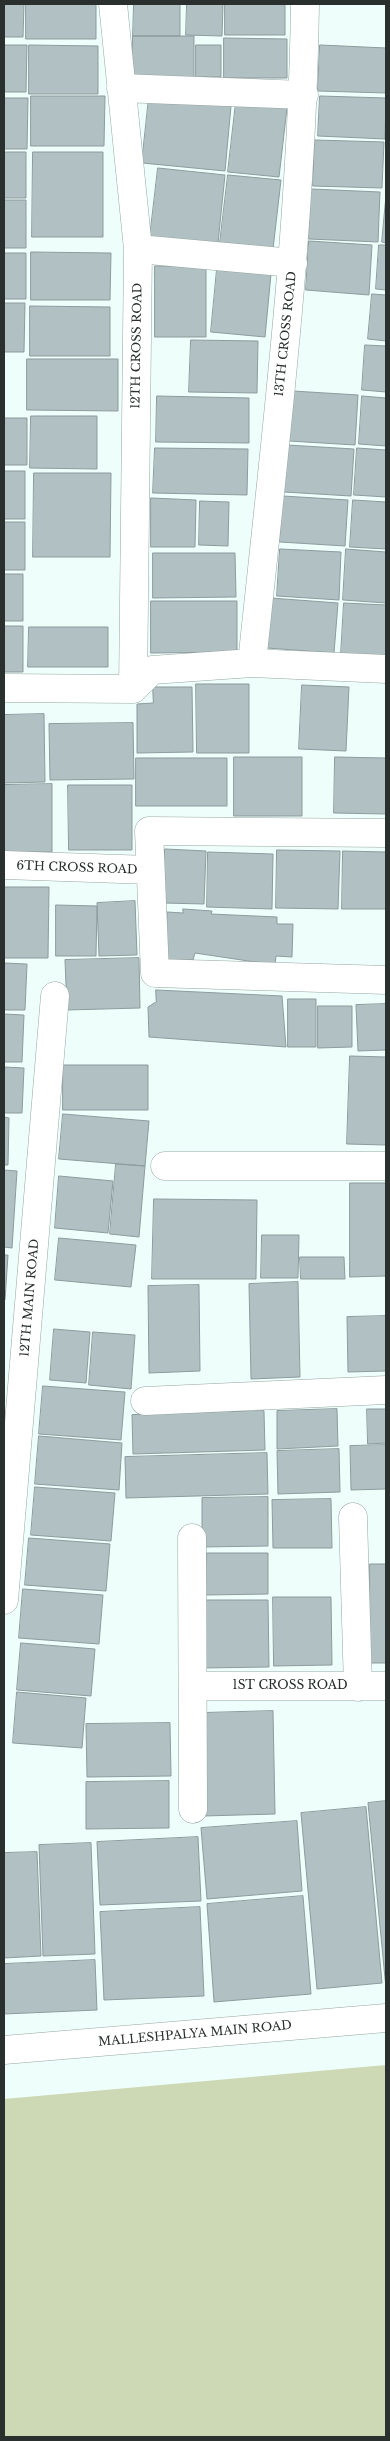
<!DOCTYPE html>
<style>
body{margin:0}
#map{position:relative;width:390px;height:2441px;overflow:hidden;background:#eefefa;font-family:"Libre Baskerville",serif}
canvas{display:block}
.frame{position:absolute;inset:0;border:5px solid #2a302e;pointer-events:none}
</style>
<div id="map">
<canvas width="390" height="2441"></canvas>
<div class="frame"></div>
</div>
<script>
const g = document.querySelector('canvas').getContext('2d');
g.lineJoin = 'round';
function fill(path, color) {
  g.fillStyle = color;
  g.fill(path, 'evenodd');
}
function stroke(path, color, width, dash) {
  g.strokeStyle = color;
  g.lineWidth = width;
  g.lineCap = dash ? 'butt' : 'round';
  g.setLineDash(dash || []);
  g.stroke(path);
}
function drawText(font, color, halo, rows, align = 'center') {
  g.font = font + ' "Libre Baskerville",serif';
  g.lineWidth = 5;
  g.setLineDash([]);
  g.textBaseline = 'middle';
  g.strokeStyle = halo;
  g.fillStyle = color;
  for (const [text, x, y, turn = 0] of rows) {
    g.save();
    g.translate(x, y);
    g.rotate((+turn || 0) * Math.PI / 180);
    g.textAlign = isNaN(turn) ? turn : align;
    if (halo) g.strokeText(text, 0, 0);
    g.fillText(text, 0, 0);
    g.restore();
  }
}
const green = new Path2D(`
 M386 2065V2437H4V2099Z`);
const building = new Path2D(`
 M4 4H24L23 37H4Z
 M26 4H96V39H26Z
 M134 4H180V36H133Z
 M187 4H223L222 36 186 35Z
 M225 4H285V35H225Z
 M133 36H194V78L132 77Z
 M224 38 287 39V78H224Z
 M4 45H27L26 92H4Z
 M29 45 98 46V94H29Z
 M196 45H221V77H196Z
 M320 45 386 48V93L318 91Z
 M31 96H105L104 146H31Z
 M320 96 386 98 385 139 318 136Z
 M149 97 231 106 225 171 142 163Z
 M4 98H28L27 149H4Z
 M236 102 287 108 279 177 228 172Z
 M315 140 384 142 382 188 313 186Z
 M4 152H26V198H4Z
 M33 152H103V237H32Z
 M158 168 225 175 218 243 150 237Z
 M228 175 281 180 273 249 220 243Z
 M311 189 380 192 378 242 309 239Z
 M386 196V243L382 242Z
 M4 200H26V248H4Z
 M309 241 372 245 369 295 306 290Z
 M379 245H386V290L376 289Z
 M31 252 111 253 110 300H31Z
 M4 253H26V299H4Z
 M155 266H206V337H155Z
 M217 269 271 274 265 337 211 332Z
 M372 294 386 295V341L368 339Z
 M4 303H25L24 352H4Z
 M30 306 110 307V356H30Z
 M191 340 258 341 257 393 189 392Z
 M365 345 386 346V392L362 390Z
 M27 359H118V411L27 410Z
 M293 391 358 395 355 445 289 441Z
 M157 396 249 398V443L156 442Z
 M362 396 386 398V446L359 444Z
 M31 416H97V469L30 468Z
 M4 418H27V465H4Z
 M287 445 354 449 351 496 284 492Z
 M155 448 248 449 247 495 153 493Z
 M357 448 386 450V497L354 495Z
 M4 471H25V519H4Z
 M34 473H111L110 557H33Z
 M283 496 348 500 345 546 280 542Z
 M151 498 196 500 195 547H151Z
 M353 500 386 502V549L350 547Z
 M200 501 229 502 228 546 199 545Z
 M4 522H25V570H4Z
 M280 549 341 552 339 600 277 596Z
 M346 549 386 552V603L343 600Z
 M153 553H235L236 597 153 598Z
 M4 574H23V621H4Z
 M271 598 338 603 334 653 267 648Z
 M151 601H237V652L151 653Z
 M344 603 386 605V656L341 654Z
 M4 626H23V672H4Z
 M29 627H108V667H28Z
 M196 684H249V753H197Z
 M302 685 349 687 346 751 299 749Z
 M153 687H192L193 752 137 753V704L153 703Z
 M44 714 45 782 4 783V715Z
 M133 723 134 779 50 780 49 724Z
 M234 757H302V816H234Z
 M335 757 386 758V814L334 813Z
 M136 758H227V806H136Z
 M52 784V852H4V785Z
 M68 785H132V850H69Z
 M165 849 206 851 204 904 163 903Z
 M277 850 340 851 338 909 276 908Z
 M343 851 386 852V909H342Z
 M208 852 273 854 272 909 207 907Z
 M4 887H49L48 958H4Z
 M135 901 137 955 99 956 97 903Z
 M56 905 97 906 96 956H56Z
 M183 909 212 911 211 914 277 917V924H293L292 957 276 956 275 965 195 953 193 960H165L167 912 183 913Z
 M139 958 140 1008 67 1010 65 960Z
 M4 963 27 964 25 1010H4Z
 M156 990 282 996 286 1047 149 1037 148 1007 156 1002Z
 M288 999H316V1047H288Z
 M386 1004V1050L358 1051 356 1005Z
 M318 1006H352V1047L318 1048Z
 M4 1014 24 1015 22 1062H4Z
 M350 1056 386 1057V1145L347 1144Z
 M63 1065H148V1110H63Z
 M4 1067 24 1068 22 1113H4Z
 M63 1114 149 1121 145 1166 59 1159Z
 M4 1117 9 1118 8 1165H4Z
 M116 1164 145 1166 139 1237 110 1234Z
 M4 1170 17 1171 12 1248 4 1247Z
 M59 1176 113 1181 108 1233 55 1228Z
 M350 1183H386V1276L350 1277Z
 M154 1199 257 1200 256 1279H152Z
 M262 1235H299L298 1278H261Z
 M59 1238 136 1245 131 1287 55 1280Z
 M4 1255H8L5 1300H4Z
 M300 1257H344L345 1279H301Z
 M298 1282 300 1377 251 1379 249 1284Z
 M199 1285 200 1371 149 1373 148 1286Z
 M386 1316V1371L348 1372 347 1317Z
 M54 1329 90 1332 86 1383 50 1380Z
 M93 1332 135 1335 131 1389 89 1385Z
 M43 1386 125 1392 121 1440 39 1434Z
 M337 1409 338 1446 277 1449V1411Z
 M367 1409H386V1443L368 1444Z
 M264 1411 265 1450 133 1454 132 1415Z
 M39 1436 122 1443 119 1490 35 1484Z
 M386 1445V1489L351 1490 350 1446Z
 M339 1449 340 1492 278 1494 277 1451Z
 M267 1453 268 1494 126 1498 125 1457Z
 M35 1487 115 1493 111 1541 31 1535Z
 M268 1497V1546L202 1547V1498Z
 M331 1499 332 1548H273L272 1500Z
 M29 1538 110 1544 106 1591 25 1585Z
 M207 1553H268V1594L206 1595Z
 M370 1564H386V1663H370Z
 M23 1589 103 1595 99 1644 19 1638Z
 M273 1597H331L332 1665 274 1666Z
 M202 1600H268L269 1667 202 1668Z
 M21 1643 95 1649 91 1696 17 1690Z
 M17 1692 86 1698 82 1748 13 1743Z
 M273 1711 275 1814 204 1816 202 1713Z
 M170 1723 171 1776 87 1777 86 1724Z
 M169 1781V1828L86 1829V1782Z
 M386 1801V1988L368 1803Z
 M366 1807 382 1983 317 1989 301 1813Z
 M297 1821 302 1891 207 1899 201 1828Z
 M198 1837 201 1901 100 1905 97 1842Z
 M91 1843 95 1954 43 1956 39 1845Z
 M37 1852 41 1956 4 1958V1853Z
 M303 1896 311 1994 214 2002 207 1904Z
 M200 1907 204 1996 104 2000 100 1912Z
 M95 1960 97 2010 4 2014V1964Z`);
const minor = new Path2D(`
 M113 4 138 249 133 689
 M121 88 304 95
 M138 249 293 263
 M252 663C275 443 302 224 305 4
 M4 688 133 689 152 670 252 663 386 669
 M386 833 149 831 155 973 386 980
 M4 865 150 870
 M165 1166H386
 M145 1401 386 1390
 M353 1517 358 1687
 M192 1538 193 1809
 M4 1600 55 996
 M193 1686H386`);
const secondary = new Path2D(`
 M4 2050 386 2018`);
const streetNames = [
 ["13TH CROSS ROAD",286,334,-84],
 ["12TH CROSS ROAD",137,346,-89],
 ["6TH CROSS ROAD",77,868,2],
 ["12TH MAIN ROAD",30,1298,-85],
 ["1ST CROSS ROAD",290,1686],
 ["MALLESHPALYA MAIN ROAD",195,2034,-5]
];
fill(green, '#cdd8b4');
fill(building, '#b1c0c2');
stroke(building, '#8c9b9d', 1);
stroke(minor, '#97a6a2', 29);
stroke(secondary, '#97a6a2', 29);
stroke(minor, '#fff', 28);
stroke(secondary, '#fff', 28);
drawText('12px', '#2a302e', '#fff', streetNames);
</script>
